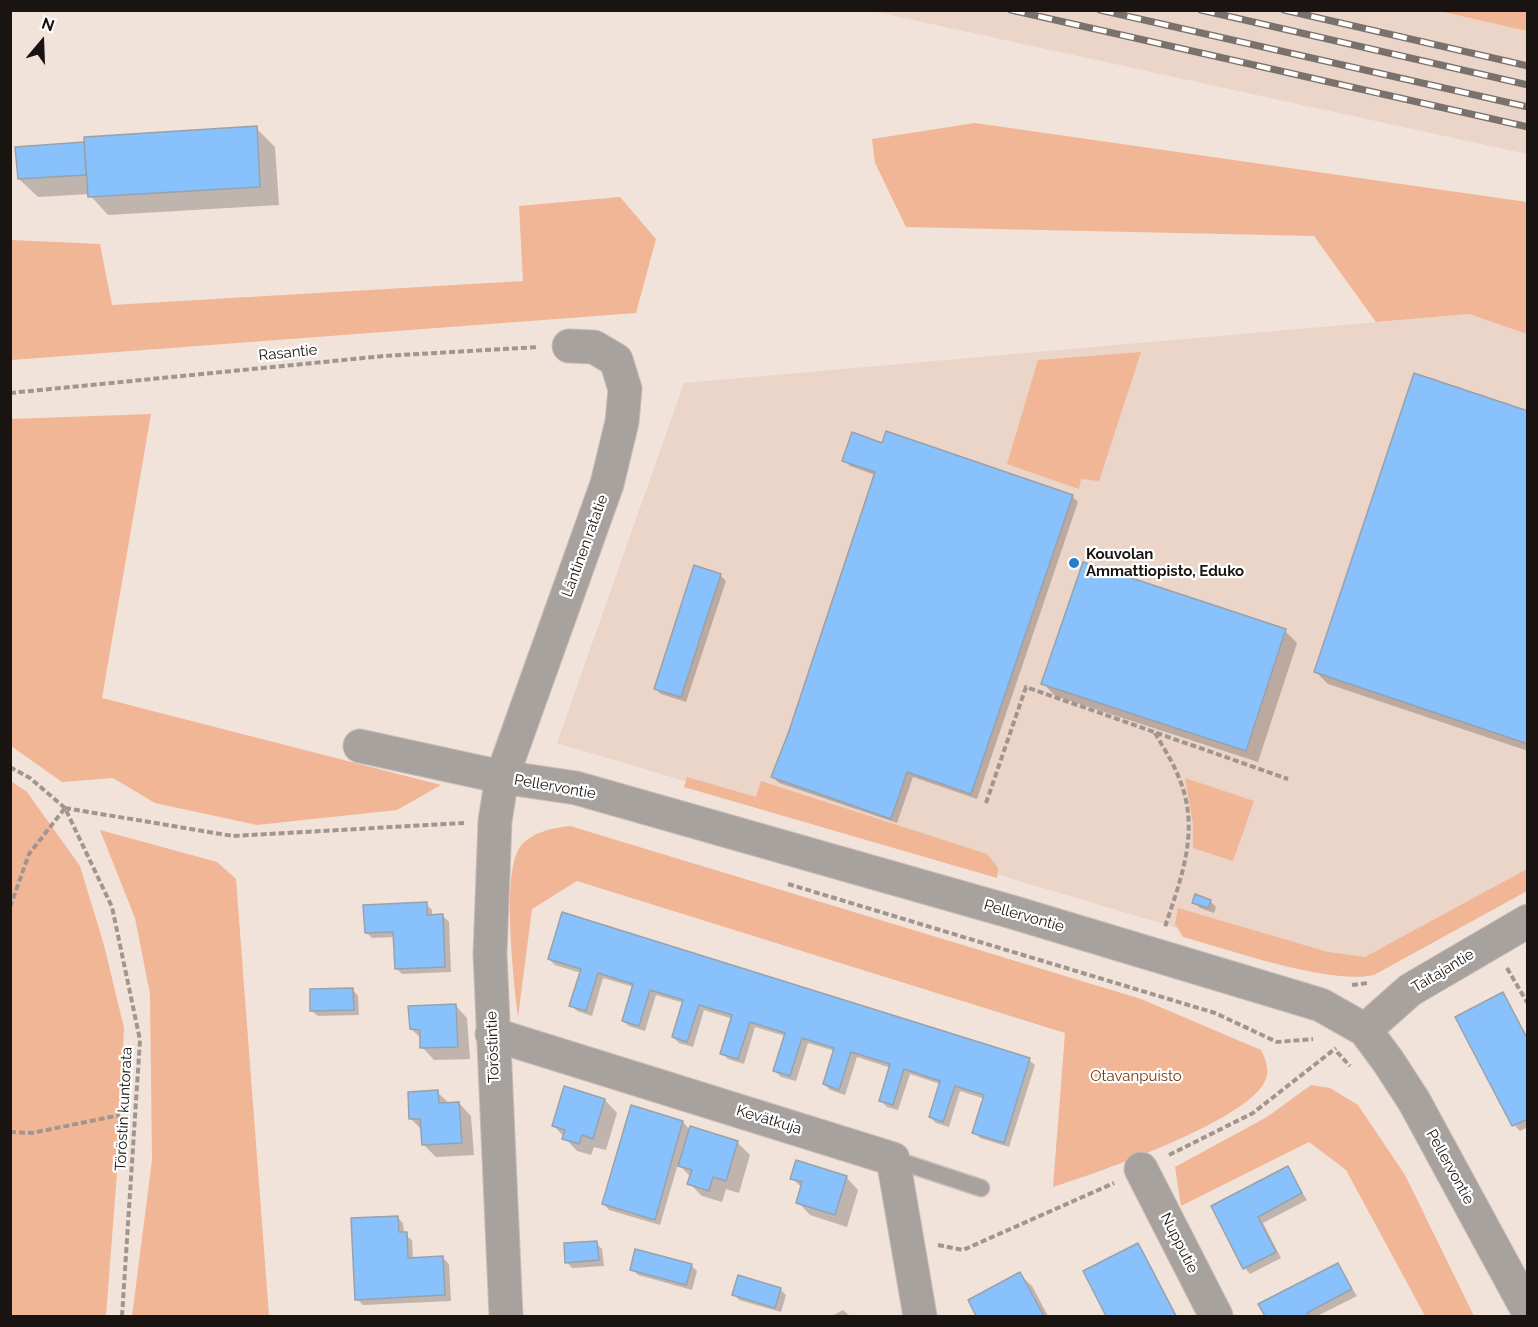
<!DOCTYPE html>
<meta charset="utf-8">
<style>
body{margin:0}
#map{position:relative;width:1538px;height:1327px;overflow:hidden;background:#f1e2da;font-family:Raleway,sans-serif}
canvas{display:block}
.frame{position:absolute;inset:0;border:12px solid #191411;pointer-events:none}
.north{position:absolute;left:12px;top:12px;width:60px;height:60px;-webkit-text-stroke:4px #fff;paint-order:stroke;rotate:19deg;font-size:16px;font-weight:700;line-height:24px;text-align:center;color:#191411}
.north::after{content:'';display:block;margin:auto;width:21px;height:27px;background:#191411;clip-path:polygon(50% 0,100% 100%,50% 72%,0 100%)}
</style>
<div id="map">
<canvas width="1538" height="1327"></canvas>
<div class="frame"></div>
<div class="north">N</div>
</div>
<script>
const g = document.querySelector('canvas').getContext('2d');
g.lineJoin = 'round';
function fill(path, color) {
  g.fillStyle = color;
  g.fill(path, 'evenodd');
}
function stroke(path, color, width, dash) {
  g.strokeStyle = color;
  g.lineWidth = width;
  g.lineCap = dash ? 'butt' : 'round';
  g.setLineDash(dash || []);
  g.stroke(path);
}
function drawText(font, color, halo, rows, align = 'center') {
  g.font = font + ' Raleway,sans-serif';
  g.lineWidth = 4.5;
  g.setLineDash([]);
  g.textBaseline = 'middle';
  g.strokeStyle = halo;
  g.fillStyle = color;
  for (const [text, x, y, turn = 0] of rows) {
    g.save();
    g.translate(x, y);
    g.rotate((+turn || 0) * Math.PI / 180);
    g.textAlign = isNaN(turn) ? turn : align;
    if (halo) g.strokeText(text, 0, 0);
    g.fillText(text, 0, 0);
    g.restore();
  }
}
const built = new Path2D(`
 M872 11H1439L1527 31V154Z
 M1469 314 1527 334V887L1376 969 1321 971 557 743 684 383Z`);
const green = new Path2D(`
 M1439 11H1527V31Z
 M975 123 1527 202V334L1469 314 1376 322 1314 236 906 227 875 163 872 139Z
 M620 197 656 239 636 313 11 360V240L100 244 112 305 523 281 519 206Z
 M1141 352 1099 481 1081 479 1079 489 1007 464 1038 360Z
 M151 414 102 698 441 785 397 810 257 825 155 803 113 778 62 782 11 746V419Z
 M687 777 756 797 761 781 987 854 998 868 997 878 684 787Z
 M1185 778 1254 801 1233 861 1193 848V824Z
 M11 781 27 792 80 866 104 945 124 1028 119 1146 106 1316H11Z
 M570 826 1141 999 1261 1050C1266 1060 1270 1071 1265 1081 1247 1121 1097 1173 1053 1187L1065 1033 577 881 532 909 518 1017C514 982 501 874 520 847 531 832 553 828 570 826Z
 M100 830 217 862 236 879 269 1316H132L152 1160 150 994 135 918Z
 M1527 869V891L1374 975C1329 985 1231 950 1183 937L1175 924 1178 908 1328 952 1365 957Z
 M1311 1085 1330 1088 1358 1105 1405 1175 1474 1316H1425L1346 1170 1309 1142 1181 1206 1175 1167 1267 1117Z`);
const shadow = new Path2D(`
 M256 128 275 147 279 205 108 215 89 194 38 197 19 179 17 149Z
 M1528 413V751L1328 684 1316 672Z
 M883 444 1072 496 1078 502 977 799 913 777 897 823 779 783 773 777 875 475 850 466 844 460Z
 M720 575 726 581 686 702 661 694 655 688Z
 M1285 631 1297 643 1258 762 1055 696 1043 683Z
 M1210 901 1216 907 1214 913 1200 908 1194 902Z
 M426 904 432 910V916H443L449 922 451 972 402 974 396 968 395 937 372 938 366 932Z
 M549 959 1029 1060 1035 1065 1009 1147 980 1138 974 1132 985 1099 960 1091 949 1127 936 1123 930 1117 940 1084 910 1074 898 1110 887 1107 881 1101 891 1068 857 1057 845 1095 830 1090 824 1084 835 1051 808 1043 796 1081 781 1077 775 1071 785 1036 755 1027 744 1064 728 1059 722 1053 733 1019 704 1010 693 1047 679 1043 673 1037 684 1003 656 995 645 1031 629 1026 623 1021 634 987 603 978 592 1016 577 1011 571 1005 581 973 555 965Z
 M353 990 358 996 359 1015 318 1016 312 1011Z
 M1502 994 1528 1037V1127L1520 1131 1514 1125 1457 1018Z
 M455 1005 467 1018 470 1059 434 1060 422 1047V1039L411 1029Z
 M437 1092 450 1104 459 1103 471 1116 474 1155 436 1157 423 1144V1131L411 1119Z
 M605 1100 617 1113 606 1150 594 1147 591 1155 577 1151 554 1126Z
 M632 1107 683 1122 690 1130 738 1143 750 1155 739 1193 726 1189 722 1202 702 1196 689 1183 691 1177 678 1164 660 1225 609 1210 604 1204Z
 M1287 1168 1307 1200 1263 1223 1281 1258 1250 1274 1245 1268 1213 1206Z
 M846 1177 858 1190 847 1227 810 1215 798 1202 802 1188 792 1178Z
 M397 1217 403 1223 404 1234 412 1240 413 1259 443 1258 449 1264 451 1301 363 1305 357 1299Z
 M596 1243 602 1249 604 1266 572 1268 567 1262Z
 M1138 1245 1143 1251 1177 1316H1107L1085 1272Z
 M691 1265 697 1271 692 1290 638 1275 632 1269Z
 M1337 1265 1357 1296 1317 1316H1266L1260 1304Z
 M1019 1274 1032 1286 1048 1316H978L970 1300Z
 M780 1289 786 1295 781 1312 739 1300 734 1294Z
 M843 1310 850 1316H832Z`);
const building = new Path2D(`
 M257 126 260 187 88 197 84 137Z
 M84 142 86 175 18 179 15 147Z
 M1414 373 1528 411V744L1314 672Z
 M886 431 1073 495 971 794 907 772 891 819 771 777 788 734 875 472 842 461 852 432 882 443Z
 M1083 562 1286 629 1246 751 1041 684Z
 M694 565 721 574 681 697 654 689Z
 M1195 894 1211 900 1208 908 1192 903Z
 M427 902V915L443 914 445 967 395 969 393 932 365 933 363 905Z
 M562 912 1030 1058 1004 1143 972 1133 984 1095 955 1086 943 1122 929 1117 940 1081 904 1069 893 1105 879 1101 890 1064 851 1052 839 1090 823 1084 834 1048 802 1038 790 1076 773 1071 785 1033 750 1022 738 1059 720 1054 732 1015 699 1005 687 1042 672 1037 683 1000 650 990 639 1026 622 1021 633 984 598 973 586 1011 569 1006 581 969 548 959Z
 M353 988 354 1010 310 1011V989Z
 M1503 992 1528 1040V1119L1512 1126 1455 1017Z
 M456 1004 458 1047 420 1048V1030L410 1029 408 1006Z
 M564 1086 605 1099 593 1139 582 1135 579 1144 562 1139 565 1130 552 1126Z
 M438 1090 439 1103 459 1102 462 1143 422 1145 420 1119H409L408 1092Z
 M631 1105 683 1121 655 1220 602 1204Z
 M690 1126 738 1141 726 1181 713 1177 709 1191 687 1184 692 1170 678 1166Z
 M796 1160 847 1176 835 1215 796 1203 802 1182 790 1179Z
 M1288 1166 1302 1193 1258 1217 1276 1252 1243 1269 1211 1206Z
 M398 1216 399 1232H407L408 1258 443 1256 445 1295 355 1300 351 1218Z
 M597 1241 599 1260 565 1263 564 1243Z
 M1138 1243 1176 1316H1106L1083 1271Z
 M635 1249 692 1264 686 1285 630 1270Z
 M1338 1263 1352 1289 1307 1313 1309 1316H1265L1258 1304Z
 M1020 1272 1044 1316H976L968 1300Z
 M738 1275 781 1288 775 1308 732 1295Z`);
const path = new Path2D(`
 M10 393 384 356 538 347
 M1155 733C1163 747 1173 762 1179 778 1201 830 1181 878 1165 927
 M10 767 30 778 65 808 112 907 140 1040 122 1316
 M986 803 1026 687 1288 779
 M65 808 233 836 464 823
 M788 884 1215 1013 1277 1042 1313 1039
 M10 907 29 854 65 808
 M1507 968 1528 1004
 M1352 985 1368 983
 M1337 1052 1350 1066
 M10 1132 32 1133 120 1115
 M1169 1155 1253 1113 1336 1048
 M938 1245 963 1250 1114 1183`);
const lane = new Path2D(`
 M893 1159 981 1188`);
const street = new Path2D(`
 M360 746 502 777 576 788 1012 912 1321 1005 1365 1030 1388 1061 1414 1101 1528 1311
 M1365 1030 1410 990 1528 921
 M492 1034 893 1159 920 1316
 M1141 1169 1216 1316
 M506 1316 490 954 495 821 502 777 607 484 622 422 625 389 616 360 594 347 569 346`);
const rail = new Path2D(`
 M1011 10 1528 127
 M1100 10 1528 107
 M1201 10 1528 85
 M1284 10 1528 66`);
const markers = [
 [1074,563,6,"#277ecc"]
];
const streetNames = [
 ["Rasantie",288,353,-6],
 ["Läntinen ratatie",585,546,-70],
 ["Pellervontie",555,787,10],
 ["Pellervontie",1024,916,16],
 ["Taitajantie",1443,971,-31],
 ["Töröstintie",493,1047,-92],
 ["Töröstin kuntorata",124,1109,-87],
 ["Kevätkuja",769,1120,17],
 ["Pellervontie",1450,1167,61],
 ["Nupputie",1179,1243,63]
];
const poiNames = [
 ["Kouvolan",1086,554],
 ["Ammattiopisto, Eduko",1086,571]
];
const parkNames = [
 ["Otavanpuisto",1136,1076]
];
fill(built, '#ebd4c8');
fill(green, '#f1b695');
fill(shadow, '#0003');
fill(building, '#88c1fb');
stroke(building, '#97a2ad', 1.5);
stroke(lane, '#cabdb6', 19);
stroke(street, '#cabdb6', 35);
stroke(path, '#a1958f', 4, [6, 3]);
stroke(lane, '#a8a29e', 16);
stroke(street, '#a8a29e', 33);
stroke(rail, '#7b716c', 7);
stroke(rail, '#fff', 4.5, [14]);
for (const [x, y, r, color] of markers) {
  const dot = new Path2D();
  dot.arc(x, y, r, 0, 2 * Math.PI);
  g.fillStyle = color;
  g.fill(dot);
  stroke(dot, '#fff', 2);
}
drawText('15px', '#191411', '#fff', streetNames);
drawText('bold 15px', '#191411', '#fff', poiNames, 'left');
drawText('15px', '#793809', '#fff', parkNames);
</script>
